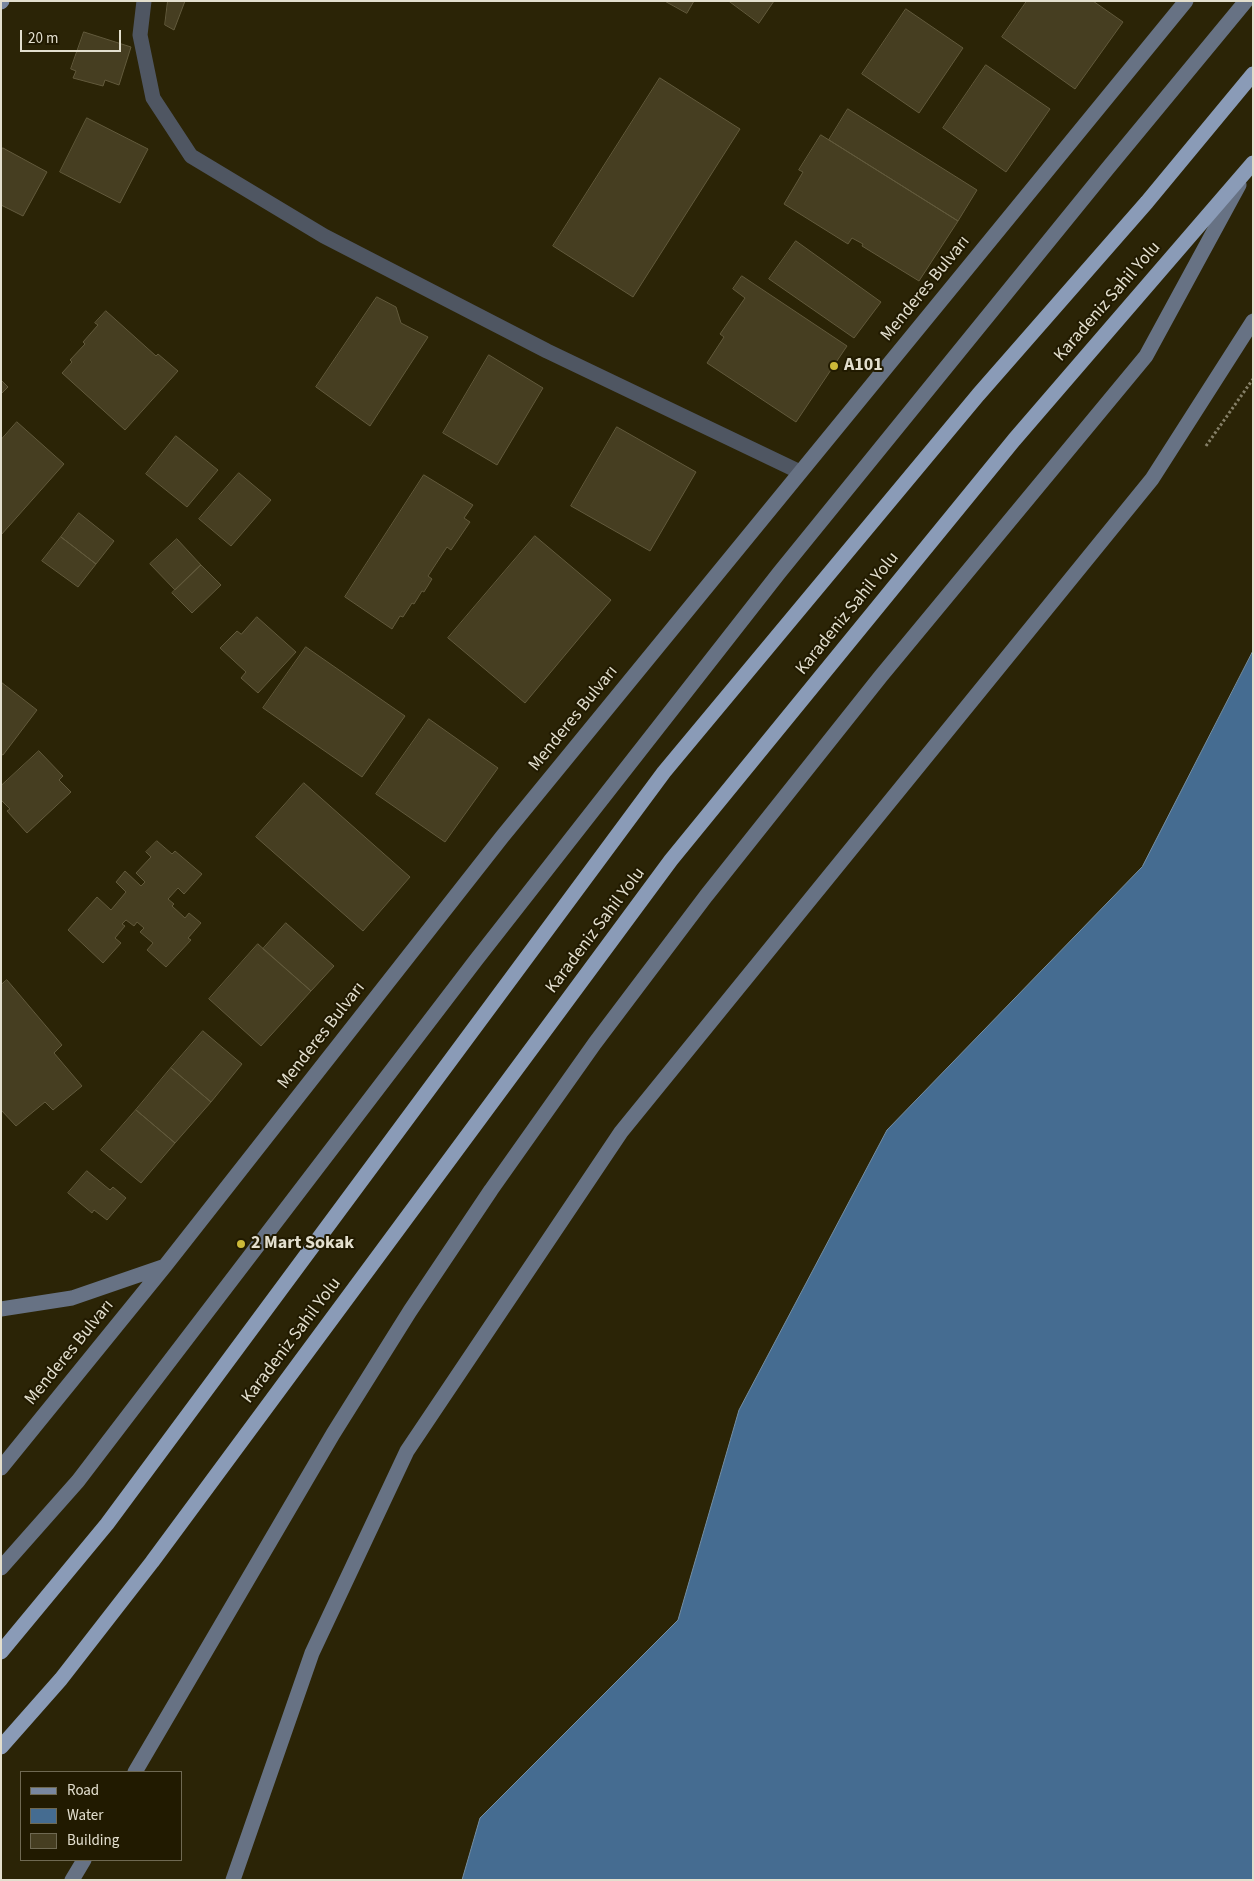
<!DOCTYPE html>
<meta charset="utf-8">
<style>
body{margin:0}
#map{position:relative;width:1254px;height:1881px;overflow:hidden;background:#2b2406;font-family:"Source Sans 3",sans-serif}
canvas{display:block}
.frame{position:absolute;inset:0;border:2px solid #e3dfce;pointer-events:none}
.legend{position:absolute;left:20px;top:1771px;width:162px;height:90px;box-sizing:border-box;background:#211a00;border:1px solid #6f6952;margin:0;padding:6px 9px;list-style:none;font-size:15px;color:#e3dfce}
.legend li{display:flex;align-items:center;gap:10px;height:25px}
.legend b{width:25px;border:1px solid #6f6952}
.scale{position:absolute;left:20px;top:30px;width:101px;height:22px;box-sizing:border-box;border:2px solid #e3dfce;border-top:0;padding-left:6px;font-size:15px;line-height:18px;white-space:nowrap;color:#e3dfce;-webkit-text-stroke:4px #211a00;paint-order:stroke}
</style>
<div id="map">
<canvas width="1254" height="1881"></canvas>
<div class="frame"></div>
<ul class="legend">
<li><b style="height:6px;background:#79879f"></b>Road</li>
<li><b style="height:14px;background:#456c91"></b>Water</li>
<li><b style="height:14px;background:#463e21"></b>Building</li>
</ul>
<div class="scale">20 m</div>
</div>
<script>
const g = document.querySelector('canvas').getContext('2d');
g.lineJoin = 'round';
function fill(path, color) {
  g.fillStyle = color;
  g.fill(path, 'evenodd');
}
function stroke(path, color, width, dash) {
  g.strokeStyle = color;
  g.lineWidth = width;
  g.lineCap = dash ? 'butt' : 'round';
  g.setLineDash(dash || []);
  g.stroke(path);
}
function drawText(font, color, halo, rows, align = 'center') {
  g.font = font + ' "Source Sans 3",sans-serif';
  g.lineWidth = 4;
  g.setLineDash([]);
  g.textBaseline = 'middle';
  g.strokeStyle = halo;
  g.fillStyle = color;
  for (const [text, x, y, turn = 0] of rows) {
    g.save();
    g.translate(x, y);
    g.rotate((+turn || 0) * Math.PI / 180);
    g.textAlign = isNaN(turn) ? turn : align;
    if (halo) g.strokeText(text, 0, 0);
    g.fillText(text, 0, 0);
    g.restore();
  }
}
const water = new Path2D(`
 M1253 651V1880H462L480 1818 678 1620 739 1410 887 1130 1142 867Z`);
const building = new Path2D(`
 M168 1H185L174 30 165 25Z
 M665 1H694L687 13Z
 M729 1H774L759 23Z
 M1027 1H1093L1123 22 1075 89 1002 37Z
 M906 9 963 48 919 113 862 74Z
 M84 32 131 47 119 85 105 80 103 86 73 78 76 71 71 69Z
 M986 65 1050 109 1006 172 943 128Z
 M660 78 740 129 633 297 553 246Z
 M848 109 977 190 958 221 829 140Z
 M87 118 148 149 120 203 60 172Z
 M821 135 958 221 919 281 862 246 863 244 852 238 848 244 784 204 803 172 799 170Z
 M3 148 47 172 23 216 1 205V151Z
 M796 241 881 302 854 338 769 279Z
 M742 276 847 346 796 422 707 363 724 337 720 334 745 298 733 289Z
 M377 297 396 307 401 323 428 337 370 426 316 387Z
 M106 311 156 356 158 354 178 371 125 430 62 373 72 362 70 360 85 344 83 342 98 325 95 323Z
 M489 355 543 388 497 465 443 433Z
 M1 380 8 387 1 394Z
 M17 422 64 464 1 535V440Z
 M617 427 696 472 650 551 571 506Z
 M176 436 218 470 187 507 146 474Z
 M239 473 271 500 231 546 199 519Z
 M424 475 473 505 464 518 470 522 451 550 447 547 428 576 432 579 424 592 422 591 414 604 412 603 403 617 400 616 392 629 345 597Z
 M79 513 114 541 96 564 61 537Z
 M535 536 611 600 525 703 448 638Z
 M61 537 96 564 78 587 42 561Z
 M177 539 201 565 175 590 150 564Z
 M201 565 221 585 192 613 172 593Z
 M257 617 296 652 258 693 241 678 246 672 220 648 237 631 241 634Z
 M306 647 405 716 362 777 263 708Z
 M1 682 37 710 3 755 1 754Z
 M429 719 498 768 445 842 376 794Z
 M39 751 63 776 59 780 71 792 27 833 7 811 10 809 1 800V786Z
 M304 783 410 877 363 931 256 837Z
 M157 841 172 854 175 851 202 874 184 894 178 888 168 899 174 904 172 906 185 918 189 913 201 923 188 938 191 940 166 967 147 950 153 943 140 932 144 928 137 922 134 926 126 920 122 924 125 926 115 938 121 943 103 963 68 930 97 897 111 910 126 892 116 882 125 871 141 886 145 882 136 873 151 857 146 852Z
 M286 923 334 966 311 991 263 949Z
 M258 944 311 991 261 1046 209 999Z
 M7 980 62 1045 54 1053 82 1086 53 1110 45 1102 16 1126 1 1110V985Z
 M203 1031 242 1064 211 1102 171 1068Z
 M171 1068 211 1102 175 1143 136 1110Z
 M136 1110 175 1143 141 1183 101 1150Z
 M87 1171 110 1190 113 1187 126 1198 107 1220 94 1210 92 1213 68 1193Z`);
const path = new Path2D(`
 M1206 446 1253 379`);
const street = new Path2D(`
 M144 1 140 35 153 98 191 156 324 236 547 351 800 472`);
const secondary = new Path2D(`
 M1 1309 72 1298 165 1266
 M1 1468 165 1266 502 837 1186 1
 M1 1568 78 1481 476 960 779 573 1108 168 1246 1
 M135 1772 333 1434 410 1311 491 1190 595 1043 706 896 881 676 1146 356 1239 185
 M72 1880 84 1860
 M233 1880 312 1653 407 1451 621 1132 1152 479 1253 321`);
const primary = new Path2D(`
 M1 2 2 1`);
const highway = new Path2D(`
 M1 1652 107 1524 664 772 978 395 1147 202 1253 74
 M1 1747 61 1679 152 1562 671 860 1014 440 1253 163`);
const markers = [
 [834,366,5,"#cdb938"],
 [241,1244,5,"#cdb938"]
];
const streetNames = [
 ["Menderes Bulvarı",926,289,-51],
 ["Karadeniz Sahil Yolu",1108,302,-49],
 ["Karadeniz Sahil Yolu",848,614,-51],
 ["Menderes Bulvarı",574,719,-51],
 ["Karadeniz Sahil Yolu",596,931,-53],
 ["Menderes Bulvarı",322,1036,-52],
 ["Karadeniz Sahil Yolu",292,1341,-53],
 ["Menderes Bulvarı",70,1353,-51]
];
const poiNames = [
 ["A101",844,366],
 ["2 Mart Sokak",251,1244]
];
fill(water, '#456c91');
stroke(water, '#748ea3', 1);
fill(building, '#463e21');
stroke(building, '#625a3c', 1);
stroke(path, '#868068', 3, [2.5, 2.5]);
stroke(street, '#4f5662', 15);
stroke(secondary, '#677284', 15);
stroke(primary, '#79879f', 15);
stroke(highway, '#8a9bb7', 15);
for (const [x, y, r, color] of markers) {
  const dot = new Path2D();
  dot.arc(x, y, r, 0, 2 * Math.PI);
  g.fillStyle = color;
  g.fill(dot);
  stroke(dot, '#211a00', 2);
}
drawText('18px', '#e3dfce', '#211a00', streetNames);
drawText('bold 18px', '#e3dfce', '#211a00', poiNames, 'left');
</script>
